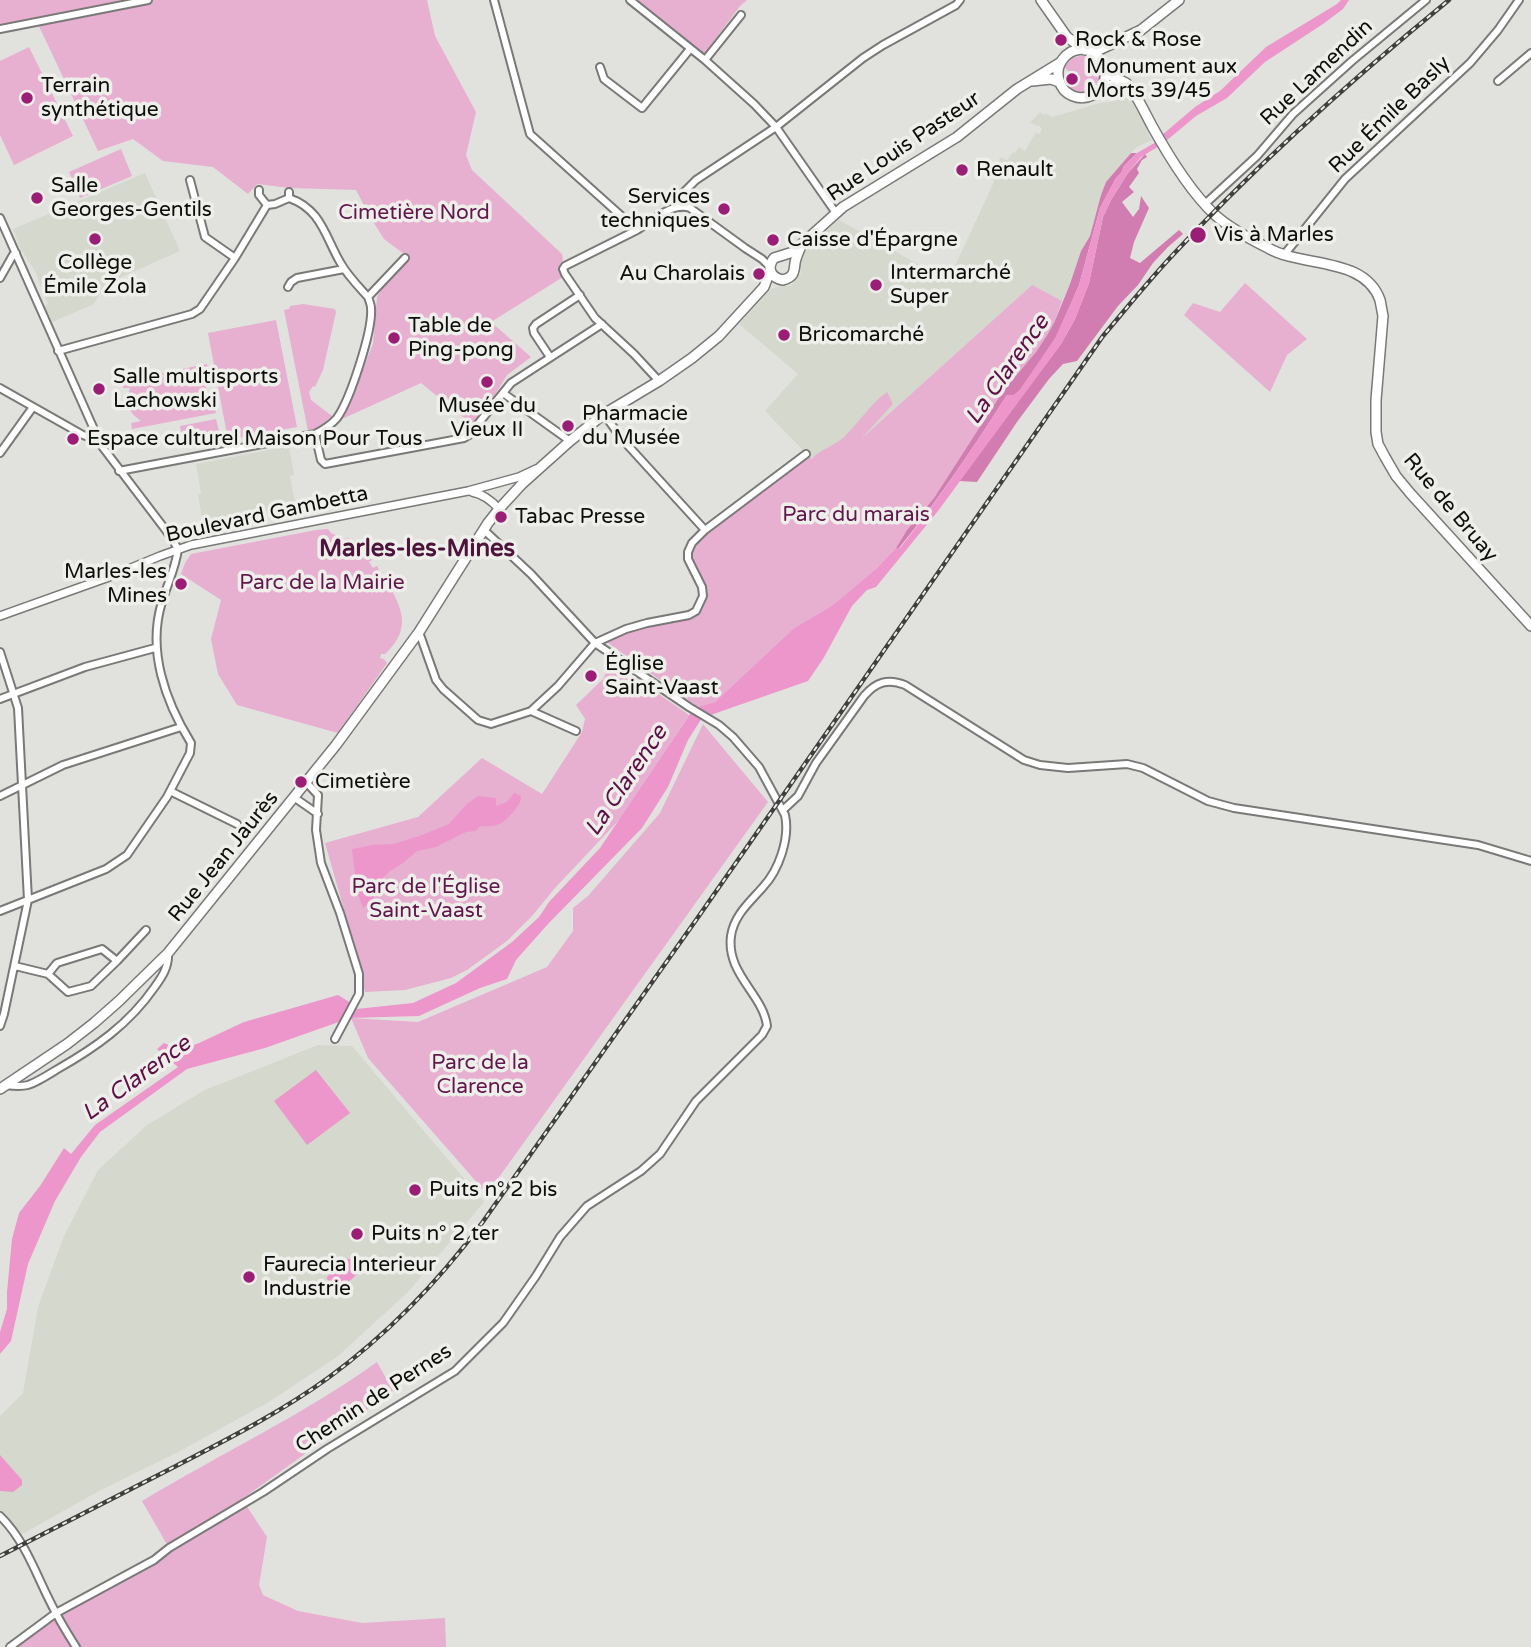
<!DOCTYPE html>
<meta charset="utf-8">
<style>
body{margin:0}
canvas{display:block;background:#e1e2de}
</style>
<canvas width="1531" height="1647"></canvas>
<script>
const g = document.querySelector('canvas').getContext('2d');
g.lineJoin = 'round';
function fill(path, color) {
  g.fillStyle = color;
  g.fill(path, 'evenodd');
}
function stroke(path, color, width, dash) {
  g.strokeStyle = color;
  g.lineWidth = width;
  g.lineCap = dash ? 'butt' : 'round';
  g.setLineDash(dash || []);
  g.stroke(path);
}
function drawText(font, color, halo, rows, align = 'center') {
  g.font = font + ' "Varela Round",sans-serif';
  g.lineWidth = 7;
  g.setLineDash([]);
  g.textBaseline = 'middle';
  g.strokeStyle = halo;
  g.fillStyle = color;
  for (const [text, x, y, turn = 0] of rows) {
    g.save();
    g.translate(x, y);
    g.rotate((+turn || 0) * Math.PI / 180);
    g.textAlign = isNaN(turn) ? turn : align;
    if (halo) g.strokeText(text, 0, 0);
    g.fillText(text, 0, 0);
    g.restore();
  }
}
const built = new Path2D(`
 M1127 92 1152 140 1135 148 1106 182 1101 195 1090 236 1081 251 1070 284 1062 301 1031 286 824 472 765 411 798 374 739 324 771 289 780 286H791L801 273 799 265 801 257 805 250 839 220 948 281 993 184 1000 157 1007 160 1013 152 1015 153 1019 147 1025 151 1036 132 1039 134 1042 129 1038 125 1037 126 1030 123 1040 112 1044 115 1046 113 1052 117 1100 103 1116 101 1120 95 1122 97Z
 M145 173 180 251 106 284 94 304 50 323 43 307 48 304 35 271 20 248 13 229Z
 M289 446 294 475 290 476 296 508 207 526 206 518H202L198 495 201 493 196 464Z
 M318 1045 352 1046 484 1202 408 1292 337 1357 267 1403 180 1451 99 1491 17 1537 0 1516V1416L23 1393 38 1307 64 1236 98 1170 147 1125 205 1090Z`);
const green = new Path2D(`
 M0 0H427L435 36 476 112 466 155 472 170 562 254 563 260 559 269 563 277 491 322 531 357 507 375 475 427 421 383 340 420 350 401 373 344 377 297 387 280 408 257 384 239 369 215 356 190 290 188 257 184 248 194 213 167 163 161 133 139 98 151 37 22 0 29Z
 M627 0H747L740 6 708 49 704 62Z
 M29 47 73 136 14 165 0 135V61Z
 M1084 55C1121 65 1090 114 1065 84L1073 80H1077L1078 73 1074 71H1068L1064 67 1072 58Z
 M121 149 132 176 80 198 69 172Z
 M1245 283 1307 339 1287 355 1270 392 1184 315 1193 303 1220 312Z
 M1032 285 1062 301 1054 323 1036 352 1003 391 934 498 907 530 896 548 877 568 852 589 833 605 794 628 715 702 698 707 604 640 626 629 696 611 703 596 688 559 692 543 806 454 812 459C820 449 835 446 844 437 860 422 868 406 887 392L893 404 861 439Z
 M303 304 335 309 336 312 323 370 315 387 313 386 309 392 311 400 332 416 321 426 308 431 284 310 289 309 290 306Z
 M276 320 297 427 228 440 208 333Z
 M207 364 209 372 193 375C210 381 209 397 200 410L215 407 216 413 132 429 131 423 141 421C128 412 125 403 130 388H123L122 381Z
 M216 419 220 435 183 442 180 426Z
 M328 529 331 533 346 540 347 538 350 539 349 542 355 541 372 560 369 562 373 568 377 566 379 569 376 572 379 577 383 575 385 578 382 581 386 587 389 586C405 612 409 632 385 654H381L380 658 384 659 387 663 338 733 237 705 218 674 211 639 221 600 181 574 185 563 191 554 316 530Z
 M609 667 631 681 634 677 689 715 619 820 555 888 532 916 507 941 467 970 451 978 405 990 365 992 349 927 325 843 418 817 482 758 542 794 582 732 585 719 576 705 603 679Z
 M703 724 768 802 487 1194 368 1058 351 1018 418 1022 547 967 573 931V908L588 896 660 813Z
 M377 1362 393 1391 242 1499 267 1537 259 1585 263 1595 298 1611 362 1623 445 1618 446 1647H10L56 1613 154 1560 169 1548 142 1501C220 1454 303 1415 377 1362Z`);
const forest = new Path2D(`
 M1131 153H1137L1124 166 1121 173 1116 178 1100 208 1079 285 1056 338 1020 390 1014 395H1007C973 448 939 499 899 548H896L907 530 934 498 1003 391 1036 352 1047 335 1054 323 1070 284 1081 251 1090 236 1101 195 1106 182Z
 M1145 154 1147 157 1142 160 1137 169 1139 173 1129 187 1134 192 1122 202 1133 217 1139 209 1141 196 1149 208 1134 242 1130 258 1140 263 1179 230 1183 234 1168 247 1153 263 1138 285 1118 306 1077 361 1063 364 1049 379 1017 422 977 482 959 481 1061 344 1075 319 1089 283 1103 217 1111 200 1128 173Z`);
const water = new Path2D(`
 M1341 0H1349L1343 9 1323 24 1265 62 1227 98 1196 116 1166 141 1162 135 1195 107 1220 91 1266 47 1337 4Z
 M1156 142 1159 146 1141 157 1128 173 1111 200 1103 217 1089 283 1075 319 1061 344 938 511 876 587 867 590 852 606 823 659 808 681 702 718 688 740 668 787 642 828 548 924 516 960 507 979 480 988 419 1016 350 1018 265 1048 187 1069 100 1132 81 1157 55 1201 28 1264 11 1341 0 1354V1332L7 1309V1292L12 1239 19 1213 40 1186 64 1148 71 1154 95 1125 178 1067 157 1049 164 1043 171 1046 173 1053 199 1043 244 1022 338 995 351 1003 356 1009 413 1003 456 983 512 942 539 917 549 902 600 848 692 711 698 707 715 702 794 628 833 605 852 589 877 568 896 548H900C939 499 973 448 1007 395H1014L1020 390 1055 338 1079 285 1100 208 1116 178 1121 173 1124 166 1137 153Z
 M514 793 521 796C521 803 518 805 514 811 502 825 498 827 480 826L476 831 466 832 436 847 417 851 403 863 390 871 380 881 378 894 363 908 357 892 352 849 372 845 394 844 422 835 449 824 467 804 478 796 496 798V806L507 802Z
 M316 1070 350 1113 307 1145 274 1101Z
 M348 1259H352C354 1261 359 1266 359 1269 359 1276 341 1287 336 1290L327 1279V1277Z
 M0 1455 22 1480V1485L13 1492 0 1491Z`);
const minor = new Path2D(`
 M494 0 530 134 637 230C652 221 672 202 690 208L745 248 762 259 770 267
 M630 0 705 60 754 104 776 127 836 213
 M0 29 148 0
 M705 60 741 15
 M600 67 604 79 642 108 690 49
 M1498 81 1531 53
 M190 180 205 237 235 258
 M259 190V195L267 205 275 204 289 198V192
 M289 198C321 209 325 236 340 262 347 275 358 286 368 297
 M1205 204 1257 156 1293 114 1352 61 1426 0
 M682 205 684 192 696 180 776 127 863 58 883 45 956 5 960 0
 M0 218 101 445 171 537 178 549C176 567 167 585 162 602 147 650 165 701 191 743L190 753 167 797 127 855 106 869 0 911
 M637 230 565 266 563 269 565 274 595 318 634 354 659 381
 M1284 255 1345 179 1470 63 1498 30 1519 0
 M0 278 13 255 16 253
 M288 287 291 282 297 278 344 269
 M58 351 192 314 200 309 235 258 267 205
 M550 357 534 333 533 328 536 324 580 295
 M0 388 83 435 94 439 97 437
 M503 393 570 441
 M604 414 622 439 705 530
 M315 434 321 460 325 464 464 438 469 435 511 383 602 324
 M0 453 33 407
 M119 471 315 434C323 430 331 425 337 418 350 400 373 330 371 308 371 305 369 300 368 297L405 258
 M419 632 436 680 443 689 478 720 491 724 531 711 558 686 595 643 626 629 647 623 689 615 696 611 703 596 702 587 688 559V552L692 543 705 530 806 454
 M0 652 18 708 28 900 4 1014 0 1026
 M0 699 85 667 155 648
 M531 711 576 731
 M307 783 318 795 316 830 321 863 340 913 359 974V994L335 1039
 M170 791 237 824
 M0 796 63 765 181 727
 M295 798 318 814
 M783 810 798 796 816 763 864 696C876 682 888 678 905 685L1024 760 1040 765 1068 768 1127 764 1143 768 1208 801 1234 808 1478 845 1531 861
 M15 966 48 974 57 963 102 949 117 961 146 930
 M48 974 68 992 91 986 117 961
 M6 1085C13 1086 20 1087 28 1085 37 1082 48 1075 56 1070 95 1048 129 1024 154 988 162 977 169 967 168 953
 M0 1516C27 1542 38 1581 56 1613 62 1625 69 1636 76 1647
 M10 1647 56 1613 154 1560 169 1548 263 1492 327 1449 455 1371 503 1323 536 1276 560 1237 587 1206 641 1171 660 1154 696 1101 762 1035 767 1026C763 994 726 974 731 936 734 915 750 902 763 887 779 870 790 838 785 815L759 767 733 737 719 725 689 707 595 643 531 574 484 530`);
const tertiary = new Path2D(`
 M472 492C483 494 491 500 499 509
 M0 616 109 577 160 556 191 545 468 491 519 477 536 469`);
const secondary = new Path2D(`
 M1041 0 1067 37 1085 50
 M1091 51 1101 49 1141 30 1179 0
 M1106 73 1126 83 1131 88C1139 100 1145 113 1152 126 1168 155 1190 191 1214 214 1229 228 1250 239 1268 248 1303 268 1364 256 1380 300 1381 305 1382 311 1383 316L1376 400V432L1378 444 1385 457 1396 476 1410 493 1531 626
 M1032 81 1051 79 1059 82
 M1101 89C1118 60 1081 35 1063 59 1058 65 1057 73 1059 80 1063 95 1079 102 1093 95 1096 94 1098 91 1102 89 1107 85 1116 84 1122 81
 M801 246C799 251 796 257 795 263 794 272 794 277 783 280 771 278 766 268 774 258L793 252 843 207 957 137 1017 89 1061 62
 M0 1089 67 1044 94 1023 119 1001 168 953 336 745 419 632 488 523 499 509 522 484 570 441 604 414 659 381 692 358 719 336 764 287 770 271`);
const rail = new Path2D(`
 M0 1556C59 1526 117 1496 176 1466 228 1439 281 1412 328 1378 388 1334 438 1282 482 1223L701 913 1103 336C1125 310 1146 284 1169 259 1255 166 1351 80 1449 0`);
const markers = [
 [1061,40,7,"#9a1e76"],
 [1072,79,7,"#9a1e76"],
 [27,98,7,"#9a1e76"],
 [962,170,7,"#9a1e76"],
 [37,198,7,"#9a1e76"],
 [724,209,7,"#9a1e76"],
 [1198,235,9,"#9a1e76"],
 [95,239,7,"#9a1e76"],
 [773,240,7,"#9a1e76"],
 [759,274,7,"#9a1e76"],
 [876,285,7,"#9a1e76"],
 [784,335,7,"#9a1e76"],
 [394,338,7,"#9a1e76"],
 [487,382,7,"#9a1e76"],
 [99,389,7,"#9a1e76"],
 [568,426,7,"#9a1e76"],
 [73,439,7,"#9a1e76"],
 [501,517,7,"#9a1e76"],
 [181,584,7,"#9a1e76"],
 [591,676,7,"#9a1e76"],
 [301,782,7,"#9a1e76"],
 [415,1190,7,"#9a1e76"],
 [357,1234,7,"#9a1e76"],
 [249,1277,7,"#9a1e76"]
];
const poiNames = [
 ["Rock & Rose",1075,40],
 ["Monument aux",1086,67],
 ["Morts 39/45",1086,91],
 ["Terrain",41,86],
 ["synthétique",41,110],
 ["Renault",976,170],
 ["Salle",51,186],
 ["Georges-Gentils",51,210],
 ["Services",710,197,"right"],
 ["techniques",710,221,"right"],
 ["Vis à Marles",1214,235],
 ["Caisse d'Épargne",787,240],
 ["Collège",95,263,"center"],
 ["Émile Zola",95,287,"center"],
 ["Intermarché",890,273],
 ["Super",890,297],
 ["Au Charolais",745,274,"right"],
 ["Table de",408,326],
 ["Ping-pong",408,350],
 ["Bricomarché",798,335],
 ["Salle multisports",113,377],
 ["Lachowski",113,401],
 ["Musée du",487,406,"center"],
 ["Vieux II",487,430,"center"],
 ["Pharmacie",582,414],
 ["du Musée",582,438],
 ["Espace culturel Maison Pour Tous",87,439],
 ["Tabac Presse",515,517],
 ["Marles-les",167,572,"right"],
 ["Mines",167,596,"right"],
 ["Église",605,664],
 ["Saint-Vaast",605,688],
 ["Cimetière",315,782],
 ["Puits n° 2 bis",429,1190],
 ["Puits n° 2 ter",371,1234],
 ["Faurecia Interieur",263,1265],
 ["Industrie",263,1289]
];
const streetNames = [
 ["Rue Lamendin",1317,73,-43],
 ["Rue Émile Basly",1390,115,-44],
 ["Rue Louis Pasteur",904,147,-34],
 ["Rue de Bruay",1450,508,50],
 ["Boulevard Gambetta",267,515,-12],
 ["Rue Jean Jaurès",224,857,-51],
 ["Chemin de Pernes",374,1399,-33]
];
const parkNames = [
 ["Cimetière Nord",414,213],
 ["Parc du marais",856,515],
 ["Parc de la Mairie",322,583],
 ["Parc de l'Église",426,887],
 ["Saint-Vaast",426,911],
 ["Parc de la",480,1063],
 ["Clarence",480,1087]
];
const waterNames = [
 ["La Clarence",1008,370,-55],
 ["La Clarence",627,781,-56],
 ["La Clarence",137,1079,-36]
];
const quarterNames = [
 ["Marles-les-Mines",417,550]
];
fill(built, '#d5d8cd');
fill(green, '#e7afd0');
fill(forest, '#d27db2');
fill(water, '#ed96cb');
stroke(minor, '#797a77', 10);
stroke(tertiary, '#797a77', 10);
stroke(secondary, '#797a77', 12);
stroke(minor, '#fff', 6);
stroke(tertiary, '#fff', 7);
stroke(secondary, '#fff', 9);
stroke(rail, '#3f403d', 4.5);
stroke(rail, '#eeefeb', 2, [5]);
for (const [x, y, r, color] of markers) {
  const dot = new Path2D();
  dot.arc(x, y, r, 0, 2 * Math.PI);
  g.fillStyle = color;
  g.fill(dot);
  stroke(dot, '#eeefeb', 2.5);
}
drawText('21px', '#0d0e0c', '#eeefeb', poiNames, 'left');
drawText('21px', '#0d0e0c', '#eeefeb', streetNames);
drawText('21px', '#62164b', '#eeefeb', parkNames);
drawText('italic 23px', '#5c1046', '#eeefeb', waterNames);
drawText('bold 24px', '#4d133b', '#eeefeb', quarterNames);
</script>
